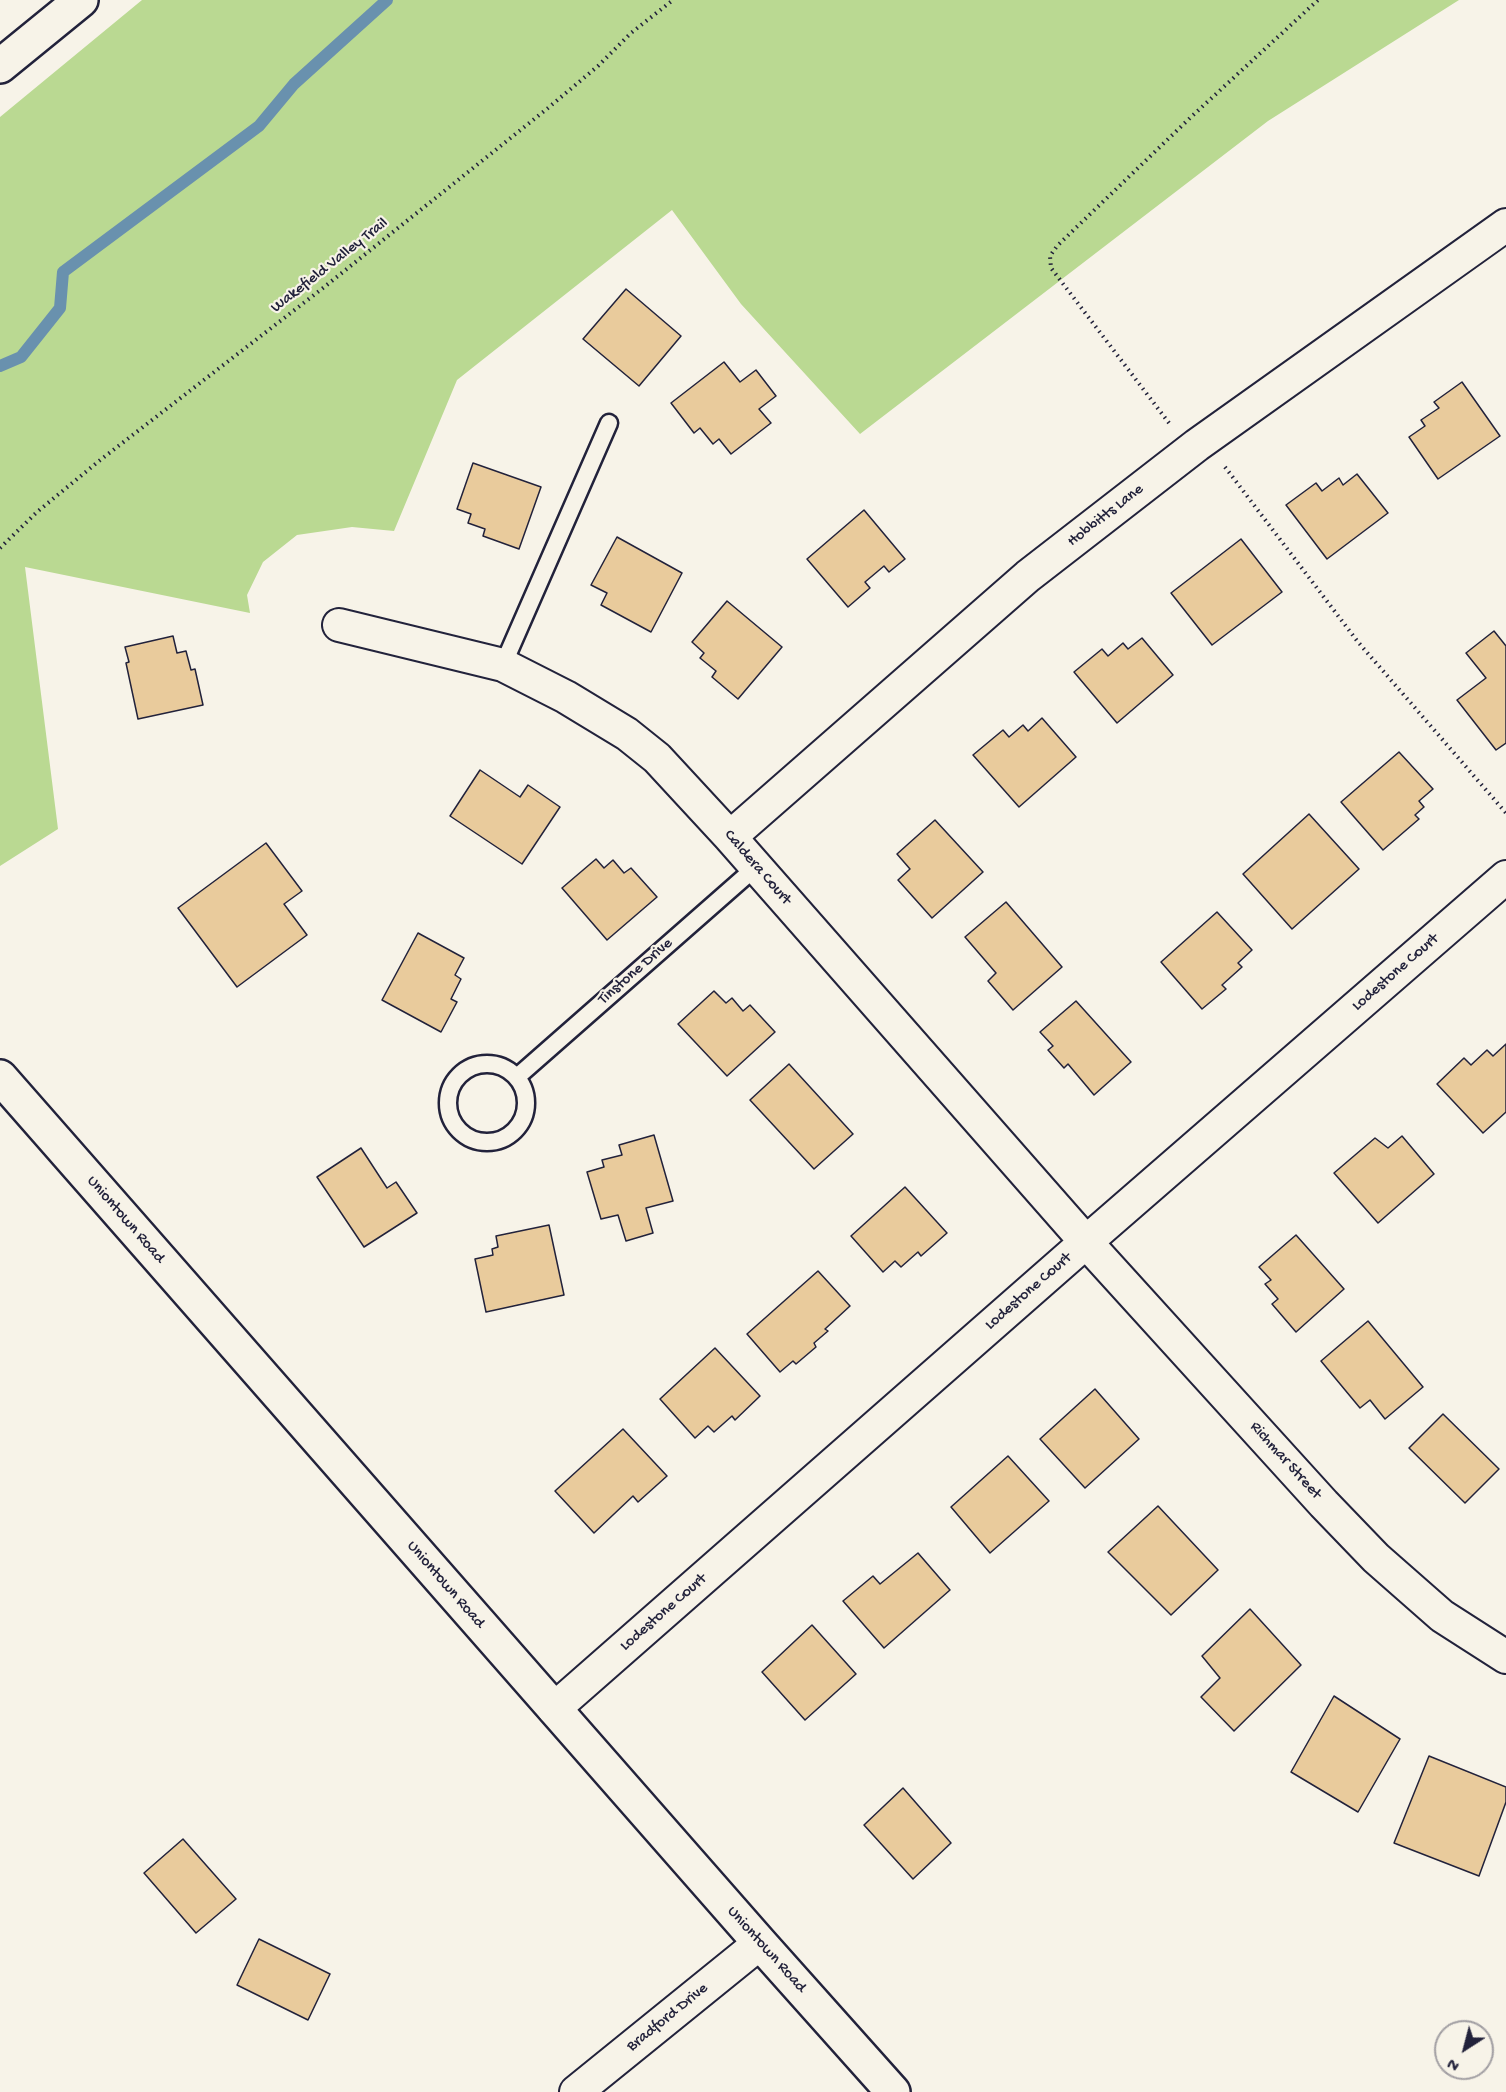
<!DOCTYPE html>
<style>
body{margin:0}
#map{position:relative;width:1506px;height:2092px;overflow:hidden;background:#f7f3e8;font-family:"Gochi Hand",sans-serif}
canvas{display:block}
.north{position:absolute;left:1434px;top:2020px;width:60px;height:60px;box-sizing:border-box;background:#f7f3e8;border:2px solid #a29fa3;border-radius:50%;rotate:216deg;font-size:16px;font-weight:700;line-height:24px;text-align:center;color:#22223b}
.north::after{content:'';display:block;margin:auto;width:21px;height:27px;background:#22223b;clip-path:polygon(50% 0,100% 100%,50% 72%,0 100%)}
</style>
<div id="map">
<canvas width="1506" height="2092"></canvas>
<div class="north">N</div>
</div>
<script>
const ctx = document.querySelector('canvas').getContext('2d');
ctx.lineJoin = 'round';
function paint(path, color) {
  ctx.fillStyle = color;
  ctx.fill(path, 'evenodd');
}
function trace(path, color, width, dash) {
  ctx.strokeStyle = color;
  ctx.lineWidth = width;
  ctx.lineCap = dash ? 'butt' : 'round';
  ctx.setLineDash(dash || []);
  ctx.stroke(path);
}
function label(font, color, halo, rows, align = 'center') {
  ctx.font = font + ' "Gochi Hand",sans-serif';
  ctx.lineWidth = 4.5;
  ctx.setLineDash([]);
  ctx.textBaseline = 'middle';
  ctx.strokeStyle = halo;
  ctx.fillStyle = color;
  for (const [text, x, y, turn = 0] of rows) {
    ctx.save();
    ctx.translate(x, y);
    ctx.rotate((+turn || 0) * Math.PI / 180);
    ctx.textAlign = isNaN(turn) ? turn : align;
    if (halo) ctx.strokeText(text, 0, 0);
    ctx.fillText(text, 0, 0);
    ctx.restore();
  }
}
paint(new Path2D(`
 M142,0h1317l-191,121 -408,313 -119,-130 -69,-94 -215,170 -63,151 -42,-4 -55,8 -34,27 -16,33 3,18 -225,-46 33,262 -58,37v-749z`), '#bad992');
trace(new Path2D(`
 M0,366l21,-9 39,-49 3,-36 196,-146 35,-42 93,-84`), '#6991ae', 12);
const building = new Path2D(`
 M626,289l55,47 -42,50 -56,-47z
 M724,362l16,20 16,-12 20,26 -17,13 12,14 -40,31 -12,-15 -6,5 -13,-16 -6,5 -23,-30z
 M1462,382l38,54 -62,43 -29,-42 16,-11 -4,-6 18,-12 -5,-6z
 M473,463l68,24 -22,62 -36,-13 2,-7 -17,-6 3,-9 -14,-5z
 M1357,474l31,39 -61,46 -41,-54 30,-22 6,8 17,-13 4,7z
 M864,510l41,49 -16,13 -5,-6 -19,16 5,6 -22,19 -41,-48z
 M617,537l65,36 -31,59 -50,-27 6,-12 -16,-8z
 M1241,539l41,53 -70,53 -41,-52z
 M727,601l55,46 -44,52 -26,-22 4,-6 -16,-13 4,-5 -12,-11z
 M1494,631l12,15v97l-10,7 -39,-50 29,-22 -20,-25z
 M173,636l4,17 9,-2 5,19 4,-1 8,36 -65,14 -12,-56 3,-1 -4,-15z
 M1142,638l31,37 -56,48 -43,-51 28,-23 6,7 15,-13 5,6z
 M1042,718l34,39 -57,50 -46,-52 30,-25 6,7 14,-12 5,6z
 M1399,752l34,37 -14,12 5,6 -9,8 4,4 -36,31 -42,-48z
 M480,770l40,27 8,-12 32,22 -38,57 -72,-48z
 M1309,814l50,55 -67,60 -49,-55z
 M935,820l48,52 -51,46 -34,-38 12,-11 -13,-15z
 M266,843l36,48 -18,13 23,31 -70,52 -59,-79z
 M596,859l8,9 9,-8 11,13 7,-5 26,29 -50,43 -45,-52z
 M1006,902l56,65 -49,43 -25,-29 8,-8 -31,-36z
 M1217,912l35,38 -14,13 4,4 -20,18 4,4 -24,20 -41,-47z
 M418,933l46,25 -9,17 6,4 -10,20 6,3 -16,30 -59,-32z
 M714,991l12,12 6,-5 11,13 7,-6 25,27 -48,44 -49,-52z
 M1076,1001l55,61 -37,33 -26,-31 -4,4 -16,-18 5,-4 -13,-14z
 M1506,1044v68l-23,21 -46,-49 27,-26 7,7 16,-15 6,6z
 M789,1064l64,70 -39,35 -64,-69z
 M654,1135l19,66 -27,7 7,25 -27,8 -8,-26 -17,4 -14,-47 17,-5 -2,-7 20,-5 -3,-10z
 M1402,1136l32,38 -56,49 -44,-50 41,-35 13,10z
 M361,1148l26,40 9,-6 21,31 -53,34 -47,-70z
 M905,1187l42,46 -26,23 -3,-4 -17,15 -6,-6 -12,11 -32,-36z
 M549,1225l15,70 -78,17 -11,-53 18,-4 -1,-6 6,-2 -2,-11z
 M1296,1235l48,54 -48,43 -24,-28 6,-5 -13,-15 6,-4 -12,-13z
 M818,1271l32,35 -25,23 3,2 -14,12 2,4 -20,17 -3,-3 -13,11 -33,-38z
 M1368,1321l55,66 -38,32 -15,-19 -10,8 -39,-47z
 M715,1348l45,48 -25,24 -3,-4 -18,16 -6,-6 -13,12 -35,-39z
 M1095,1389l44,50 -54,49 -45,-49z
 M1443,1414l56,55 -34,34 -56,-55z
 M623,1429l44,47 -29,26 -5,-6 -39,37 -39,-42z
 M1008,1456l41,45 -59,52 -39,-46z
 M1158,1506l60,64 -47,45 -63,-63z
 M918,1553l32,37 -66,58 -41,-47 30,-25 7,8z
 M1250,1609l51,56 -67,66 -33,-34 19,-19 -18,-22z
 M812,1625l44,49 -51,46 -43,-48z
 M1334,1696l66,43 -42,73 -67,-40z
 M1429,1756l77,31v15l-27,74 -85,-33z
 M903,1788l48,55 -38,36 -49,-54z
 M183,1839l53,60 -40,34 -52,-60z
 M259,1939l71,35 -22,46 -71,-35z`);
paint(building, '#e9cb9c');
trace(building, '#22223b', 1.5);
const service = new Path2D(`
 M503,665l106,-242
 M448 1103a39 39 0 1 1 78 0a39 39 0 1 1-78 0Z
 M517,1077l239,-210`);
const minor = new Path2D(`
 M339,625l164,40 63,32 61,37 30,24 73,79 356,405 238,262 52,54 66,58 64,41
 M730,837l298,-261 169,-131 309,-220
 M554,1709l532,-467 420,-365
 M576,2092l184,-149`);
const secondary = new Path2D(`
 M0,66l81,-66
 M0,1077l760,866 133,149`);
trace(service, '#22223b', 21);
trace(minor, '#22223b', 36);
trace(secondary, '#22223b', 38);
trace(new Path2D(`
 M1169,423l-118,-155 -1,-12 7,-10 134,-129 127,-117
 M1225,467l133,175 148,171
 M0,548l37,-36 62,-51 224,-173 225,-180 50,-42 33,-33 42,-33`), '#22223b', 4, [1.5, 4.5]);
trace(service, '#f7f3e8', 16);
trace(minor, '#f7f3e8', 32);
trace(secondary, '#f7f3e8', 33);
label('16px', '#22223b', '#f7f3e8', [
 ["Wakefield Valley Trail",330,266,-38],
 ["Hobbitts Lane",1106,516,-38],
 ["Caldera Court",757,868,49],
 ["Tinstone Drive",636,972,-41],
 ["Lodestone Court",1396,973,-41],
 ["Uniontown Road",125,1220,49],
 ["Lodestone Court",1029,1292,-41],
 ["Richmar Street",1285,1461,48],
 ["Uniontown Road",445,1585,49],
 ["Lodestone Court",664,1613,-41],
 ["Uniontown Road",766,1950,48],
 ["Bradford Drive",668,2018,-39]
]);
</script>
